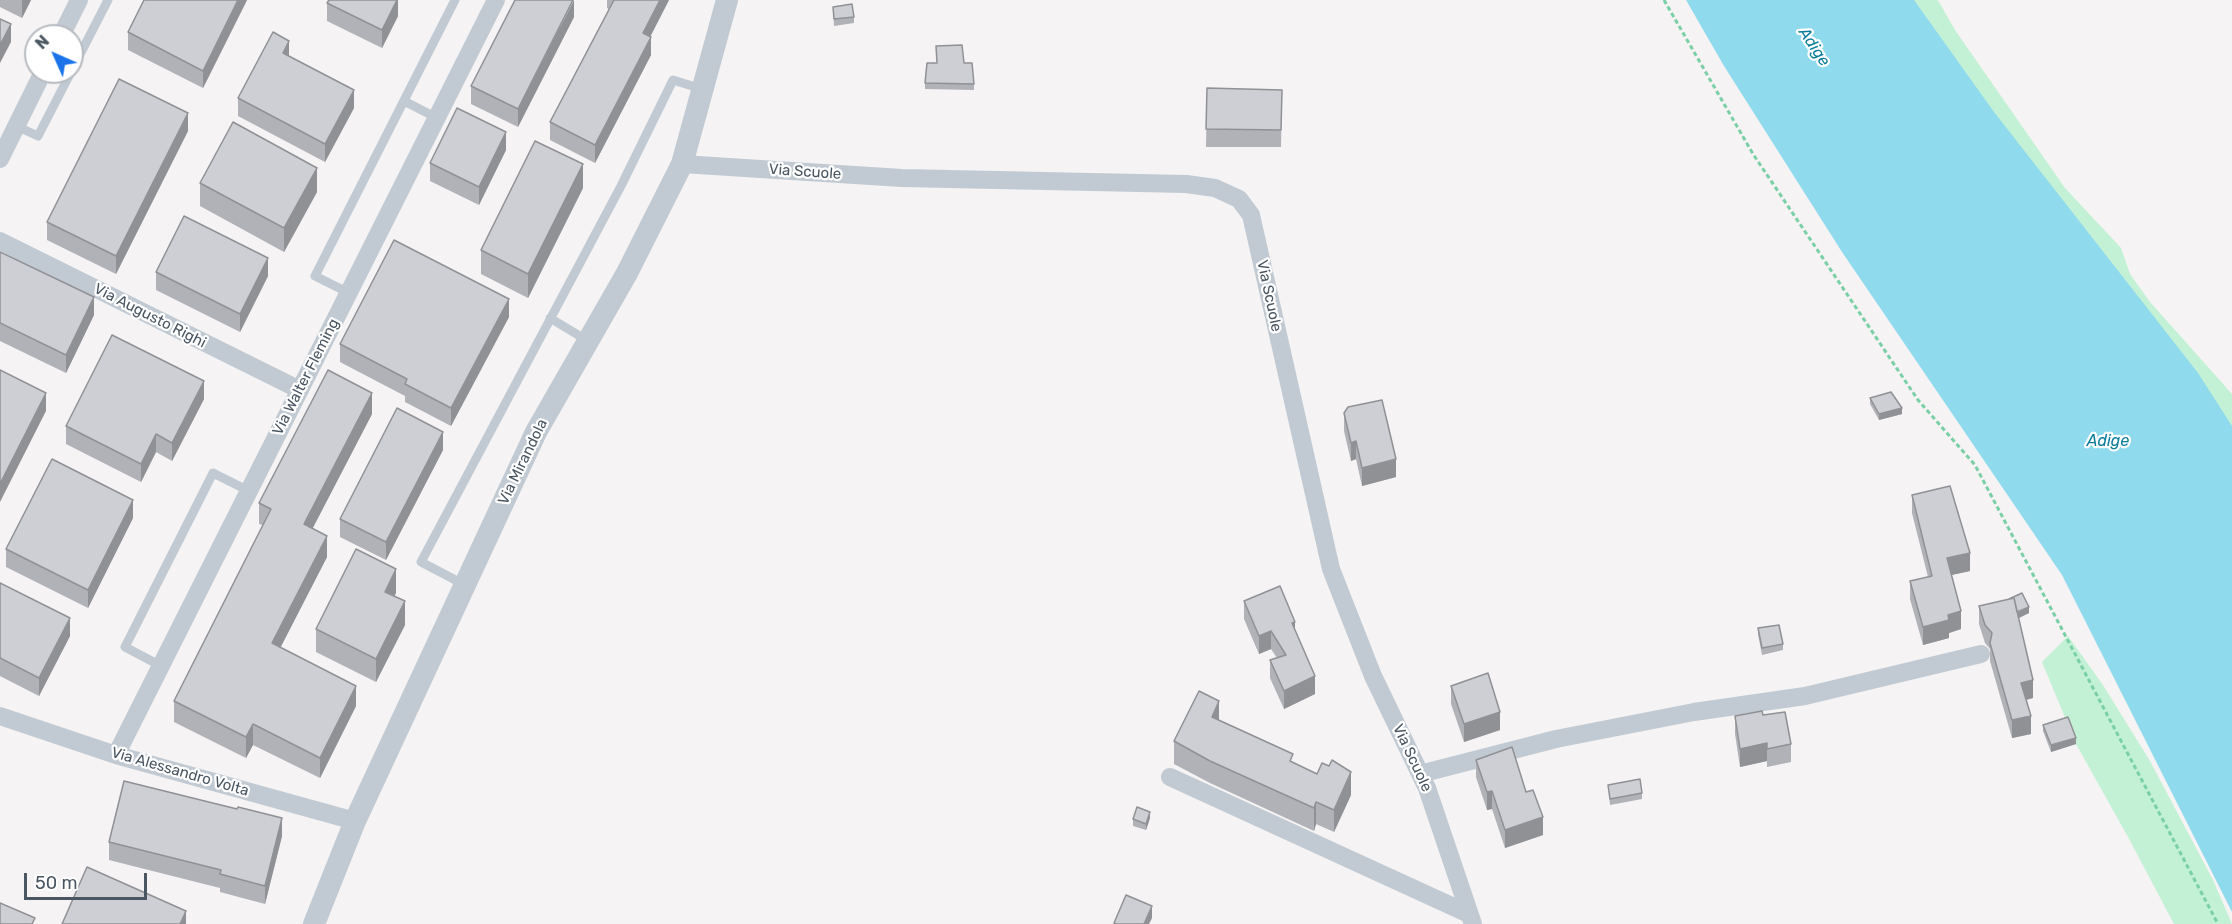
<!DOCTYPE html>
<style>
body{margin:0}
#map{position:relative;width:2232px;height:924px;overflow:hidden;background:#f5f3f3;font-family:Rubik,sans-serif}
canvas{display:block}
.north{position:absolute;left:24px;top:24px;width:60px;height:60px;box-sizing:border-box;background:#fff;border:2px solid #b7bbc0;border-radius:50%;rotate:315deg;font-size:16px;font-weight:700;line-height:24px;text-align:center;color:#4a5661}
.north::after{content:'';display:block;margin:auto;width:21px;height:27px;background:#1a73e8;clip-path:polygon(50% 0,100% 100%,50% 72%,0 100%)}
.scale{position:absolute;left:24px;top:873px;width:123px;height:27px;box-sizing:border-box;border:3px solid #4a5661;border-top:0;padding-left:8px;font-size:18px;line-height:21px;white-space:nowrap;color:#4a5661;-webkit-text-stroke:4px #fff;paint-order:stroke}
</style>
<div id="map">
<canvas width="2232" height="924"></canvas>
<div class="north">N</div>
<div class="scale">50 m</div>
</div>
<script>
const ctx = document.querySelector('canvas').getContext('2d');
ctx.lineJoin = 'round';
function paint(path, color) {
  ctx.fillStyle = color;
  ctx.fill(path, 'evenodd');
}
function trace(path, color, width, dash) {
  ctx.strokeStyle = color;
  ctx.lineWidth = width;
  ctx.lineCap = dash ? 'butt' : 'round';
  ctx.setLineDash(dash || []);
  ctx.stroke(path);
}
function label(font, color, halo, rows, align = 'center') {
  ctx.font = font + ' Rubik,sans-serif';
  ctx.lineWidth = 4.5;
  ctx.setLineDash([]);
  ctx.textBaseline = 'middle';
  ctx.strokeStyle = halo;
  ctx.fillStyle = color;
  for (const [text, x, y, turn = 0] of rows) {
    ctx.save();
    ctx.translate(x, y);
    ctx.rotate((+turn || 0) * Math.PI / 180);
    ctx.textAlign = isNaN(turn) ? turn : align;
    if (halo) ctx.strokeText(text, 0, 0);
    ctx.fillText(text, 0, 0);
    ctx.restore();
  }
}
paint(new Path2D(`
 M1906,0h31l2,2 16,28 110,158 56,60 9,26 20,28 82,92v68z
 M2068,636l35,49 47,76 63,119 19,44h-58l-46,-87 -52,-93 -34,-82z`), '#c3f1d5');
paint(new Path2D(`
 M1686,0h228l80,112 204,261 34,53v486l-170,-337 -220,-323 -118,-186z`), '#90daee');
trace(new Path2D(`
 M1664,0l89,154 165,246 57,65 243,459`), '#7ad0a6', 3, [4.5, 3]);
trace(new Path2D(`
 M72,70l36,-70
 M404,101l33,17
 M16,126l22,10 33,-64
 M349,293l-34,-17 140,-276
 M550,318l38,23
 M465,585l-44,-23 200,-376 52,-106 29,9
 M161,666l-36,-19 88,-174 36,18`), '#c1cad2', 9);
trace(new Path2D(`
 M61,36l18,-36
 M0,159l43,-87
 M682,164l220,14 284,6 29,4 24,11 12,16 80,354 42,107 54,112 46,136
 M0,241l300,149
 M0,716l116,39 239,66
 M116,755l380,-755
 M1420,774l136,-35 138,-27 111,-16 176,-42
 M1170,777l299,137`), '#c1cad2', 18);
trace(new Path2D(`
 M314,924l41,-103 181,-389 91,-159 55,-109 45,-164`), '#c1cad2', 22);
paint(new Path2D(`
 M0,0h31l-9,18 -22,-11z
 M247,0l-44,88 -75,-38v-18z
 M398,0v16l-16,32 -55,-27v-18z
 M607,0h62l-19,36 1,19 -56,108 -45,-23v-18l59,-113 -2,-1z
 M833,7l21,10v6l-20,3z
 M574,17l-56,110 -47,-23v-18z
 M936,46l28,17 10,21v6l-49,-1v-6l12,-20z
 M289,56l65,52 -29,54 -87,-46v-18z
 M1207,88l75,2 -1,57h-75z
 M188,131l-72,143 -69,-34v-18z
 M506,150l-27,55 -49,-24v-18z
 M200,183l117,9 -33,60 -84,-46z
 M583,188l-55,110 -47,-24v-24z
 M0,252l94,63 -28,58 -66,-32z
 M156,272l112,4 -28,56 -84,-42z
 M509,317l-58,109 -46,-24v-6l-65,-34v-18z
 M1870,398l32,16 -23,6 -9,-16z
 M204,399l-32,62 -16,-9 -15,30 -75,-38v-18z
 M1344,413l52,64 -34,9 -6,-27 -5,2 -7,-30z
 M372,414l-60,115 15,28 -47,91 76,58 -36,72 -67,-33 -7,13 -72,-36v-21l89,-176 -4,-1v-21z
 M443,450l-57,110 -46,-23v-18z
 M1912,495l58,76 -19,4 10,54 -12,4v5l-26,7 -13,-46v-18l18,-4 -16,-64z
 M133,518l-45,90 -82,-41v-18z
 M0,583l70,53 -31,60 -39,-20z
 M396,593l-2,3 11,29 -29,57 -60,-30v-23z
 M1244,601l51,30 20,63 -31,15 -14,-31v-18l7,-2 -6,-9 -12,5 -15,-35z
 M1979,606l50,7 -11,5 15,80 -7,2 5,34 -19,4 -22,-77v-12l-5,-6 -6,-19z
 M1758,628l25,16v6l-21,5 -4,-21z
 M1451,686l49,44 -36,12 -13,-38z
 M1763,715l28,29v18l-24,5v-6l-27,6 -5,-33v-18z
 M1219,720l132,75 -17,37 -18,-8 -2,7 -104,-48 -36,-19v-23z
 M2043,725l33,19 -25,8 -8,-21z
 M1476,760l50,32 17,43 -38,13 -13,-39 -5,1 -11,-33z
 M1608,785l34,8v6l-32,6z
 M237,809l45,27 -17,68 -45,-12v-4l-111,-28v-18z
 M1150,818l-4,12 -13,-4v-7z`), '#b0b2b7');
paint(new Path2D(`
 M22,0h9l-9,18z
 M238,0h9l-44,88v-17z
 M397,0h1v16l-16,32v-18z
 M574,0v17l-56,110v-18z
 M660,0h9l-26,51v-18z
 M11,24v18l-11,21v-18z
 M651,37v18l-56,108v-18z
 M289,41v18l-6,-6z
 M354,90v18l-29,54v-18z
 M188,113v18l-72,143v-18z
 M506,132v18l-27,55v-18z
 M583,164v24l-55,110v-24z
 M317,168v24l-33,60v-24z
 M268,258v18l-28,56v-18z
 M94,297v18l-28,58v-18z
 M509,299v18l-58,109v-18z
 M204,381v18l-32,62v-18z
 M46,393v18l-46,91v-18z
 M372,393v21l-68,131v-21z
 M1902,408v6l-23,6v-6z
 M443,432v18l-57,110v-18z
 M156,434v18l-15,30v-18z
 M1356,441v18l-5,2v-18z
 M1396,459v18l-34,9v-18z
 M133,500v18l-45,90v-18z
 M327,536v21l-55,107v-21z
 M1970,553v18l-23,5v-18z
 M396,569v24l-11,22v-23z
 M405,601v24l-29,57v-23z
 M2029,607v6l-12,6v-6z
 M1961,611v18l-12,4v5l-26,7v-18l25,-12z
 M70,618v18l-31,60v-18z
 M1295,622v18l-3,-17z
 M1271,631v18l-12,5v-18z
 M1315,676v18l-31,15v-18z
 M2033,680v18l-12,3v-18z
 M356,686v20l-36,72v-20z
 M1219,701v23l-7,-7z
 M1500,712v18l-36,12v-18z
 M2031,716v18l-19,4v-18z
 M253,724v21l-7,13v-21z
 M2076,738v6l-25,8v-7z
 M1767,743v18l-27,6v-18z
 M1351,772v23l-17,37v-22z
 M1492,791v18l-5,1v-18z
 M1316,802v22l-2,7v-23z
 M1150,812v6l-4,12v-6z
 M1543,817v18l-38,13v-18z
 M282,818v18l-17,68v-18z
 M1152,906v12l-3,6h-5z
 M186,911v13h-6z`), '#909195');
const building = new Path2D(`
 M144,0h94l-35,71 -75,-39z
 M329,0h68l-15,30 -55,-27z
 M515,0h58l-55,109 -47,-23z
 M614,0h46l-17,33 8,4 -56,108 -45,-23z
 M852,4l2,13 -20,2 -1,-12z
 M0,19l11,5 -11,21z
 M273,32l16,9 -6,12 71,37 -29,54 -87,-46z
 M962,45l2,18h8l2,21 -49,-1 2,-20h10l-1,-17z
 M119,79l69,34 -72,143 -69,-34z
 M1207,88l75,2 -1,40 -75,-1z
 M457,108l49,24 -27,55 -49,-24z
 M233,122l84,46 -33,60 -84,-45z
 M535,141l48,23 -55,110 -47,-24z
 M184,216l84,42 -28,56 -84,-42z
 M394,240l115,59 -58,109 -46,-24 2,-5 -67,-35z
 M0,252l94,45 -28,58 -66,-32z
 M112,335l92,46 -32,62 -16,-9 -15,30 -75,-38z
 M0,370l46,23 -46,91z
 M328,370l44,23 -68,131 23,12 -55,107 84,43 -36,72 -67,-34 -7,13 -72,-36 97,-192 -12,-6z
 M1891,392l11,16 -23,6 -9,-16z
 M1382,400l14,59 -34,9 -6,-27 -5,2 -7,-30 4,-6z
 M397,408l46,24 -57,110 -46,-23z
 M52,459l81,41 -45,90 -82,-41z
 M1950,486l20,67 -23,5 14,53 -13,4 1,5 -26,7 -13,-46 22,-5 -20,-81z
 M356,549l40,20 -11,23 20,9 -29,58 -60,-30z
 M0,583l70,35 -31,60 -39,-20z
 M1280,586l15,36 -3,1 23,53 -31,15 -14,-31 16,-5 -15,-24 -12,5 -15,-35z
 M2022,593l7,14 -12,5 -3,-14 -5,1z
 M2014,598l19,82 -12,3 10,33 -19,4 -22,-77 2,-10 -7,-8 -6,-19z
 M1779,625l4,19 -21,4 -4,-20z
 M1488,673l12,39 -36,12 -13,-38z
 M1199,691l20,10 -7,16 81,37 -3,7 27,13 5,-11 7,3 3,-6 19,12 -17,38 -18,-8 -2,6 -104,-47 -36,-20z
 M1762,711l1,4 22,-3 6,32 -24,5v-6l-27,6 -5,-33z
 M2068,717l8,21 -25,7 -8,-20z
 M1512,747l14,45 7,-2 10,27 -38,13 -13,-39 -5,1 -11,-32z
 M1640,779l2,14 -32,6 -2,-14z
 M124,781l113,28 1,-2 44,11 -17,68 -45,-12 1,-4 -112,-28z
 M1137,807l13,5 -4,12 -13,-5z
 M87,867l99,44 -6,13h-118z
 M1126,895l26,11 -8,18h-27l-3,-1z
 M0,903l35,15 -3,6h-32z`);
paint(building, '#cdcfd5');
trace(building, '#909195', 1.5);
label('15px', '#4a5661', '#fff', [
 ["Via Scuole",805,172,4],
 ["Via Scuole",1269,296,78],
 ["Via Augusto Righi",150,316,27],
 ["Via Walter Fleming",306,377,-63],
 ["Via Mirandola",523,462,-64],
 ["Via Scuole",1412,758,65],
 ["Via Alessandro Volta",180,772,16]
]);
label('italic 16px', '#0c7c9b', '#fff', [
 ["Adige",1814,47,56],
 ["Adige",2108,441]
]);
</script>
